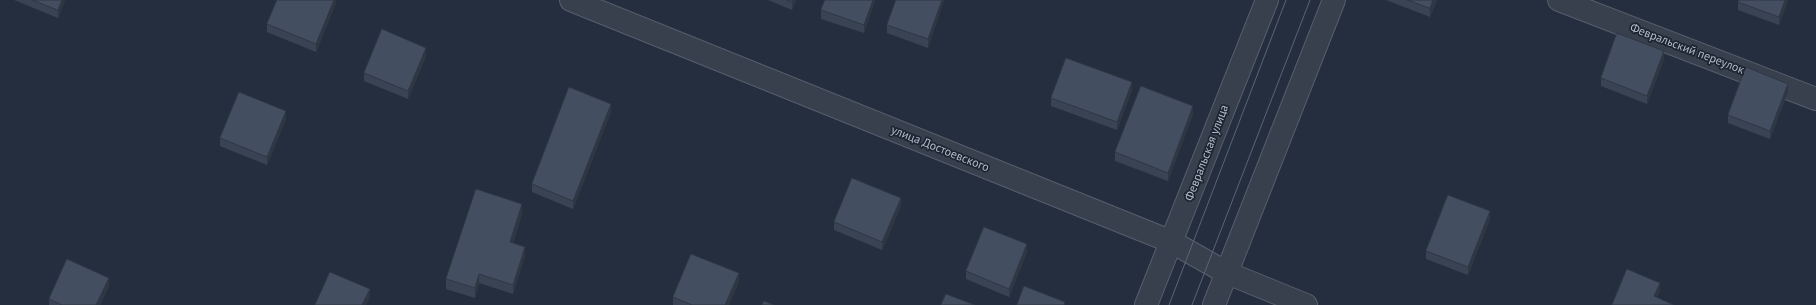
<!DOCTYPE html>
<meta charset="utf-8">
<style>
body{margin:0}
canvas{display:block;background:#242e3e}
</style>
<canvas width="1816" height="305"></canvas>
<script>
const ctx = document.querySelector('canvas').getContext('2d');
ctx.lineJoin = 'round';
function trace(path, color, width, dash) {
  ctx.strokeStyle = color;
  ctx.lineWidth = width;
  ctx.lineCap = dash ? 'butt' : 'round';
  ctx.setLineDash(dash || []);
  ctx.stroke(path);
}
function paint(path, color) {
  ctx.fillStyle = color;
  ctx.fill(path, 'evenodd');
}
function label(font, color, halo, rows, align = 'center') {
  ctx.font = font + ' "PT Sans",sans-serif';
  ctx.lineWidth = 3.5;
  ctx.setLineDash([]);
  ctx.textBaseline = 'middle';
  ctx.strokeStyle = halo;
  ctx.fillStyle = color;
  for (const [text, x, y, turn = 0] of rows) {
    ctx.save();
    ctx.translate(x, y);
    ctx.rotate((+turn || 0) * Math.PI / 180);
    ctx.textAlign = isNaN(turn) ? turn : align;
    if (halo) ctx.strokeText(text, 0, 0);
    ctx.fillText(text, 0, 0);
    ctx.restore();
  }
}
const minor = new Path2D(`
 M571,0l601,242 53,30 81,33
 M1559,0l257,99
 M1146,305l121,-305
 M1214,305l120,-305`);
trace(minor, '#565e6c', 24);
trace(minor, '#38404e', 22);
trace(new Path2D(`
 M1169,305l117,-305
 M1192,305l118,-305`), '#596475', 1);
paint(new Path2D(`
 M14,0h51l-7,18z
 M336,0v3l-20,49 -49,-20v-8z
 M768,0h28l-4,10z
 M825,0h50l-11,33 -43,-14v-9z
 M944,0l-16,48 -41,-15v-8z
 M1386,0h51l-7,17z
 M1739,0h49l-9,25 -41,-15v-8z
 M426,56l-18,43 -44,-18v-8z
 M1664,59l-17,45 -46,-18v-8z
 M1132,90l-15,40 -66,-24v-8z
 M1788,92l-18,47 -42,-16v-8z
 M611,112l-38,97 -41,-17v-8z
 M1193,114l-25,67 -53,-20v-9z
 M286,119l-19,46 -47,-19v-8z
 M901,206l-19,44 -48,-20v-8z
 M522,214l-9,29 12,13 -12,38 -34,-11 -4,15 -29,-9v-10z
 M1490,219l-22,56 -42,-16v-8z
 M1027,252l-18,45 -43,-18v-8z
 M739,281l-10,24h-56v-8z
 M109,286l-9,19h-51v-6z`), '#3a4353');
paint(new Path2D(`
 M62,0h3l-7,18v-8z
 M334,0h2v3l-20,49v-8z
 M793,0h3l-4,10v-8z
 M873,0h2l-11,33v-8z
 M942,0h2l-16,48v-9z
 M1433,0h4l-7,17v-9z
 M1785,0h3l-9,25v-8z
 M426,48v8l-18,43v-8z
 M1664,51v8l-17,45v-8z
 M1132,82v8l-15,40v-8z
 M1788,84v8l-18,47v-8z
 M611,104v8l-38,97v-8z
 M1193,106v8l-25,67v-8z
 M286,111v8l-19,46v-8z
 M901,198v8l-19,44v-8z
 M522,204v10l-12,38v-10z
 M1490,211v8l-22,56v-8z
 M1027,244v8l-18,45v-8z
 M525,247v9l-12,38v-9z
 M739,273v8l-10,24h-4z
 M479,274v9l-4,15v-10z
 M109,278v8l-9,19h-4z
 M1660,283v8l-6,14v-9z
 M370,289v9l-4,7h-4z`), '#2f3743');
const building = new Path2D(`
 M33,0h29l-4,10z
 M277,0h57l-18,44 -49,-20z
 M787,0h6l-1,2z
 M825,0h48l-9,25 -43,-15z
 M896,0h46l-14,39 -41,-14z
 M1408,0h25l-3,8z
 M1739,0h46l-6,17 -41,-15z
 M382,29l44,19 -18,43 -44,-18z
 M1617,33l47,18 -17,45 -46,-18z
 M1066,58l66,24 -15,40 -66,-24z
 M1746,67l42,17 -18,47 -42,-16z
 M1141,86l52,20 -25,67 -53,-21z
 M569,87l42,17 -38,97 -41,-17z
 M239,92l47,19 -19,46 -47,-19z
 M852,178l49,20 -19,44 -48,-20z
 M476,189l46,15 -12,38 15,5 -12,38 -34,-11 -4,14 -29,-9z
 M1448,195l42,16 -22,56 -42,-16z
 M984,227l43,17 -18,45 -43,-18z
 M691,254l48,19 -14,32h-33l-19,-8z
 M67,259l42,19 -13,27h-34l-13,-6z
 M1627,269l33,14 -6,13 20,9h-62z
 M330,272l40,17 -8,16h-47z
 M1024,286l41,16 -1,3h-47z
 M946,294l29,11h-34z
 M764,301l10,4h-12z`);
paint(building, '#434e60');
trace(building, '#2f3743', 1);
label('12px', '#b3bbc9', '#1d2533', [
 ["Февральский переулок",1687,49,21],
 ["улица Достоевского",940,149,22],
 ["Февральская улица",1207,153,-69]
]);
</script>
